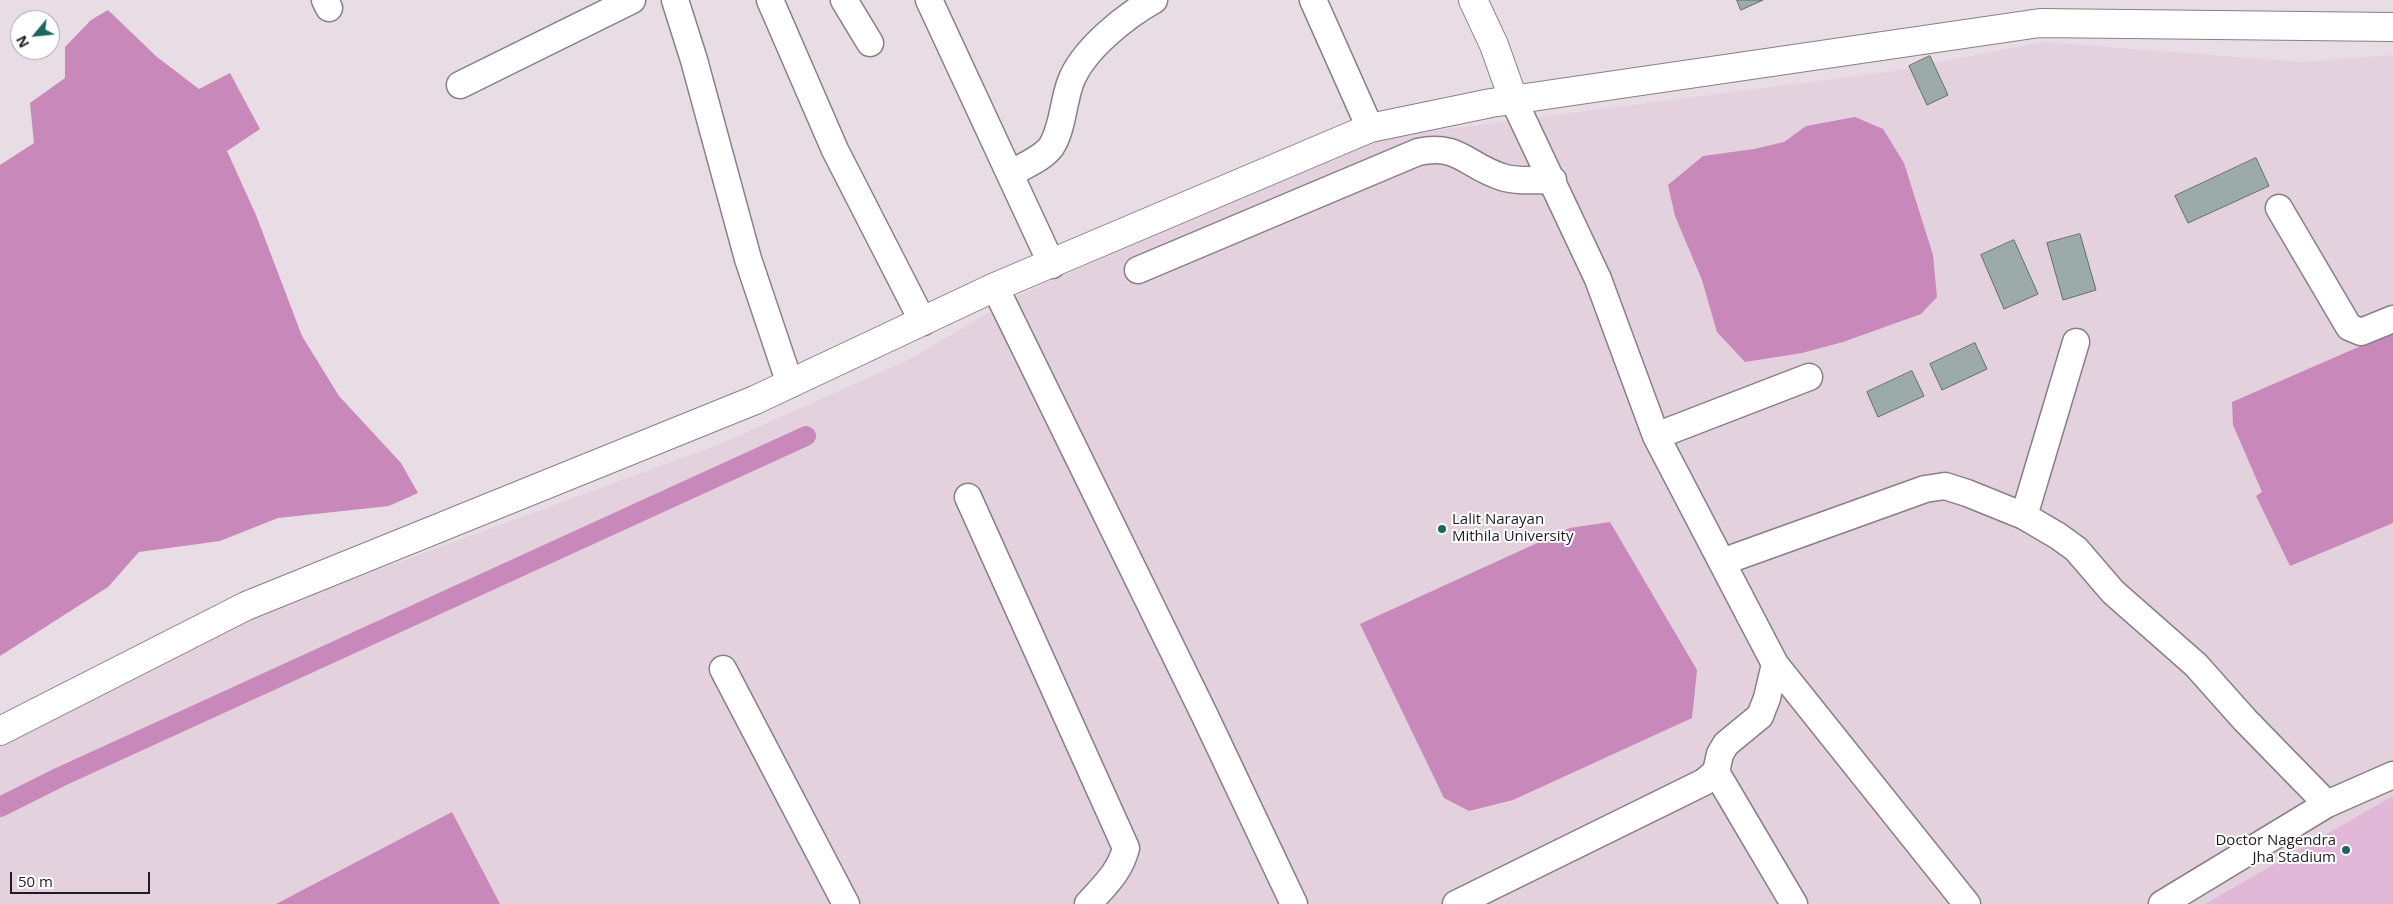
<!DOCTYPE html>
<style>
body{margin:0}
#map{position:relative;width:2393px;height:904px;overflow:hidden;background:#e8dde5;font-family:"Open Sans",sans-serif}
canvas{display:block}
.north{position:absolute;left:10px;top:10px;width:50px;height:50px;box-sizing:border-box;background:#fff;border:1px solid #a6a4a5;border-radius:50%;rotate:242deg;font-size:14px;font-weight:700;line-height:20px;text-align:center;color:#201c1f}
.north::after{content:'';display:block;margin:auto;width:18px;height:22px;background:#1c665e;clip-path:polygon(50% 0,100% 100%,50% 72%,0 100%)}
.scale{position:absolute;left:10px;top:872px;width:140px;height:22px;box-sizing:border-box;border:2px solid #201c1f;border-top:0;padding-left:6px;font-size:15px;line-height:18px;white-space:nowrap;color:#201c1f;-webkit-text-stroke:4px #fff;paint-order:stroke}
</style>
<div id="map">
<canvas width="2393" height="904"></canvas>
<div class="north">N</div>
<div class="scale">50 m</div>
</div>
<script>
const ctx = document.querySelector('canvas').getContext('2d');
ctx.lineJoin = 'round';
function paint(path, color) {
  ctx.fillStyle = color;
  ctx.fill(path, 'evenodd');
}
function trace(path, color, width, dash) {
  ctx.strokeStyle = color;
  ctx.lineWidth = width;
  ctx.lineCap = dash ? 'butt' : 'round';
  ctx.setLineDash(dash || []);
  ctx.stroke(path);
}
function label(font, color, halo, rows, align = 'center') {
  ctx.font = font + ' "Open Sans",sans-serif';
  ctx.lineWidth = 4;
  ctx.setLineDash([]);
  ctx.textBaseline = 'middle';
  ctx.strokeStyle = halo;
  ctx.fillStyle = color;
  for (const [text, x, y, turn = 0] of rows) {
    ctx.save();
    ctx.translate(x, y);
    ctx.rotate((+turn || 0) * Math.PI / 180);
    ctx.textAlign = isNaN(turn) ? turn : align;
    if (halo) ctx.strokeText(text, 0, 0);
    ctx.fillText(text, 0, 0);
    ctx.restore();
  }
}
paint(new Path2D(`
 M2042,42l260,20 91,-7v849h-2393v-158l261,-133 459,-169 188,-84 109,-64 354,-157 523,-68z`), '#e3d1de');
paint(new Path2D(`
 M2393,796v108h-188z`), '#e1b8d7');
paint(new Path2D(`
 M108,10l49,47 42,32 31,-16 30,56 -33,22 29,64 46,121 37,60 62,67 17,30 -29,13 -111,12 -58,23 -81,11 -31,35 -108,69v-491l34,-22 -4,-40 35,-25v-31l26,-27z
 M1855,117l28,12 21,34 29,92 4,42 -16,17 -78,28 -41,11 -57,9 -28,-30 -15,-52 -27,-64 -7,-31 35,-29 51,-7 30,-7 22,-16z
 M2393,332v191l-103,43 -34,-70 6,-4 -29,-67 -1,-23z
 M1610,522l87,148 -5,48 -179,82 -44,11 -25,-13 -84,-174 210,-96z
 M452,812l48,92h-224z`), '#c888ba');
trace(new Path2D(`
 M0,807l60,-30 746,-341`), '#c888ba', 20);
const building = new Path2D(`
 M1737,0h26l-22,10z
 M1930,56l18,39 -21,10 -18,-39z
 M2256,158l13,28 -81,37 -13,-27z
 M2080,234l16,56 -33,10 -16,-57z
 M2014,240l24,54 -34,15 -23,-54z
 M1975,343l12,26 -45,21 -12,-26z
 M1912,371l12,25 -46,21 -11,-25z`);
paint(building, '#9caaa8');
trace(building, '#626f6c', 1);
const minor = new Path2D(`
 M325,0l4,8
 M675,0l19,60 54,199 42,125
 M770,0l65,150 88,172
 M844,0l26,43
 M929,0l123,265
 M1313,0l57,128
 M460,85l172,-85
 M1514,101l84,178 58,157 119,228 192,240
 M1010,174c13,-8 32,-15 41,-27 12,-18 12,-46 20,-66 12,-31 54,-65 83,-81
 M2279,208l70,119 12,5 32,-13
 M1138,270l280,-118c40,-9 49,14 84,25 16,5 35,3 51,3
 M995,287l210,429 89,188
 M1656,436l153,-59
 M968,497l158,351c-6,24 -22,38 -38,56
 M2024,516l52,-174
 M1722,562l203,-73 20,-3 22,7 57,23 34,20 18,13 37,43 83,73 49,55 82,84
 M723,669l123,235
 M1716,772l78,132
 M1456,904l248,-122 12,-10 4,-18 6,-10 34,-28 7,-18 8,-34
 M2162,904l165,-100 66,-29`);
const major = new Path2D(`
 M1473,0l21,45 20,56
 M0,731l246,-125 509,-206 240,-113 375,-159 121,-25 549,-80 353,4`);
trace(minor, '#897f86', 29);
trace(major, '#897f86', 30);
trace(minor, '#fff', 26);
trace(major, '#fff', 28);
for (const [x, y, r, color] of [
 [1442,529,5,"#1c665e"],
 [2346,850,5,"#1c665e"]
]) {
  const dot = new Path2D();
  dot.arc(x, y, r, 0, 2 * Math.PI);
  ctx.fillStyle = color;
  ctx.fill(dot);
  trace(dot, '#fff', 2);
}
label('15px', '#201c1f', '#fff', [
 ["Lalit Narayan",1452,520],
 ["Mithila University",1452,537],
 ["Doctor Nagendra",2336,841,"right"],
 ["Jha Stadium",2336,858,"right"]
], 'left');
</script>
